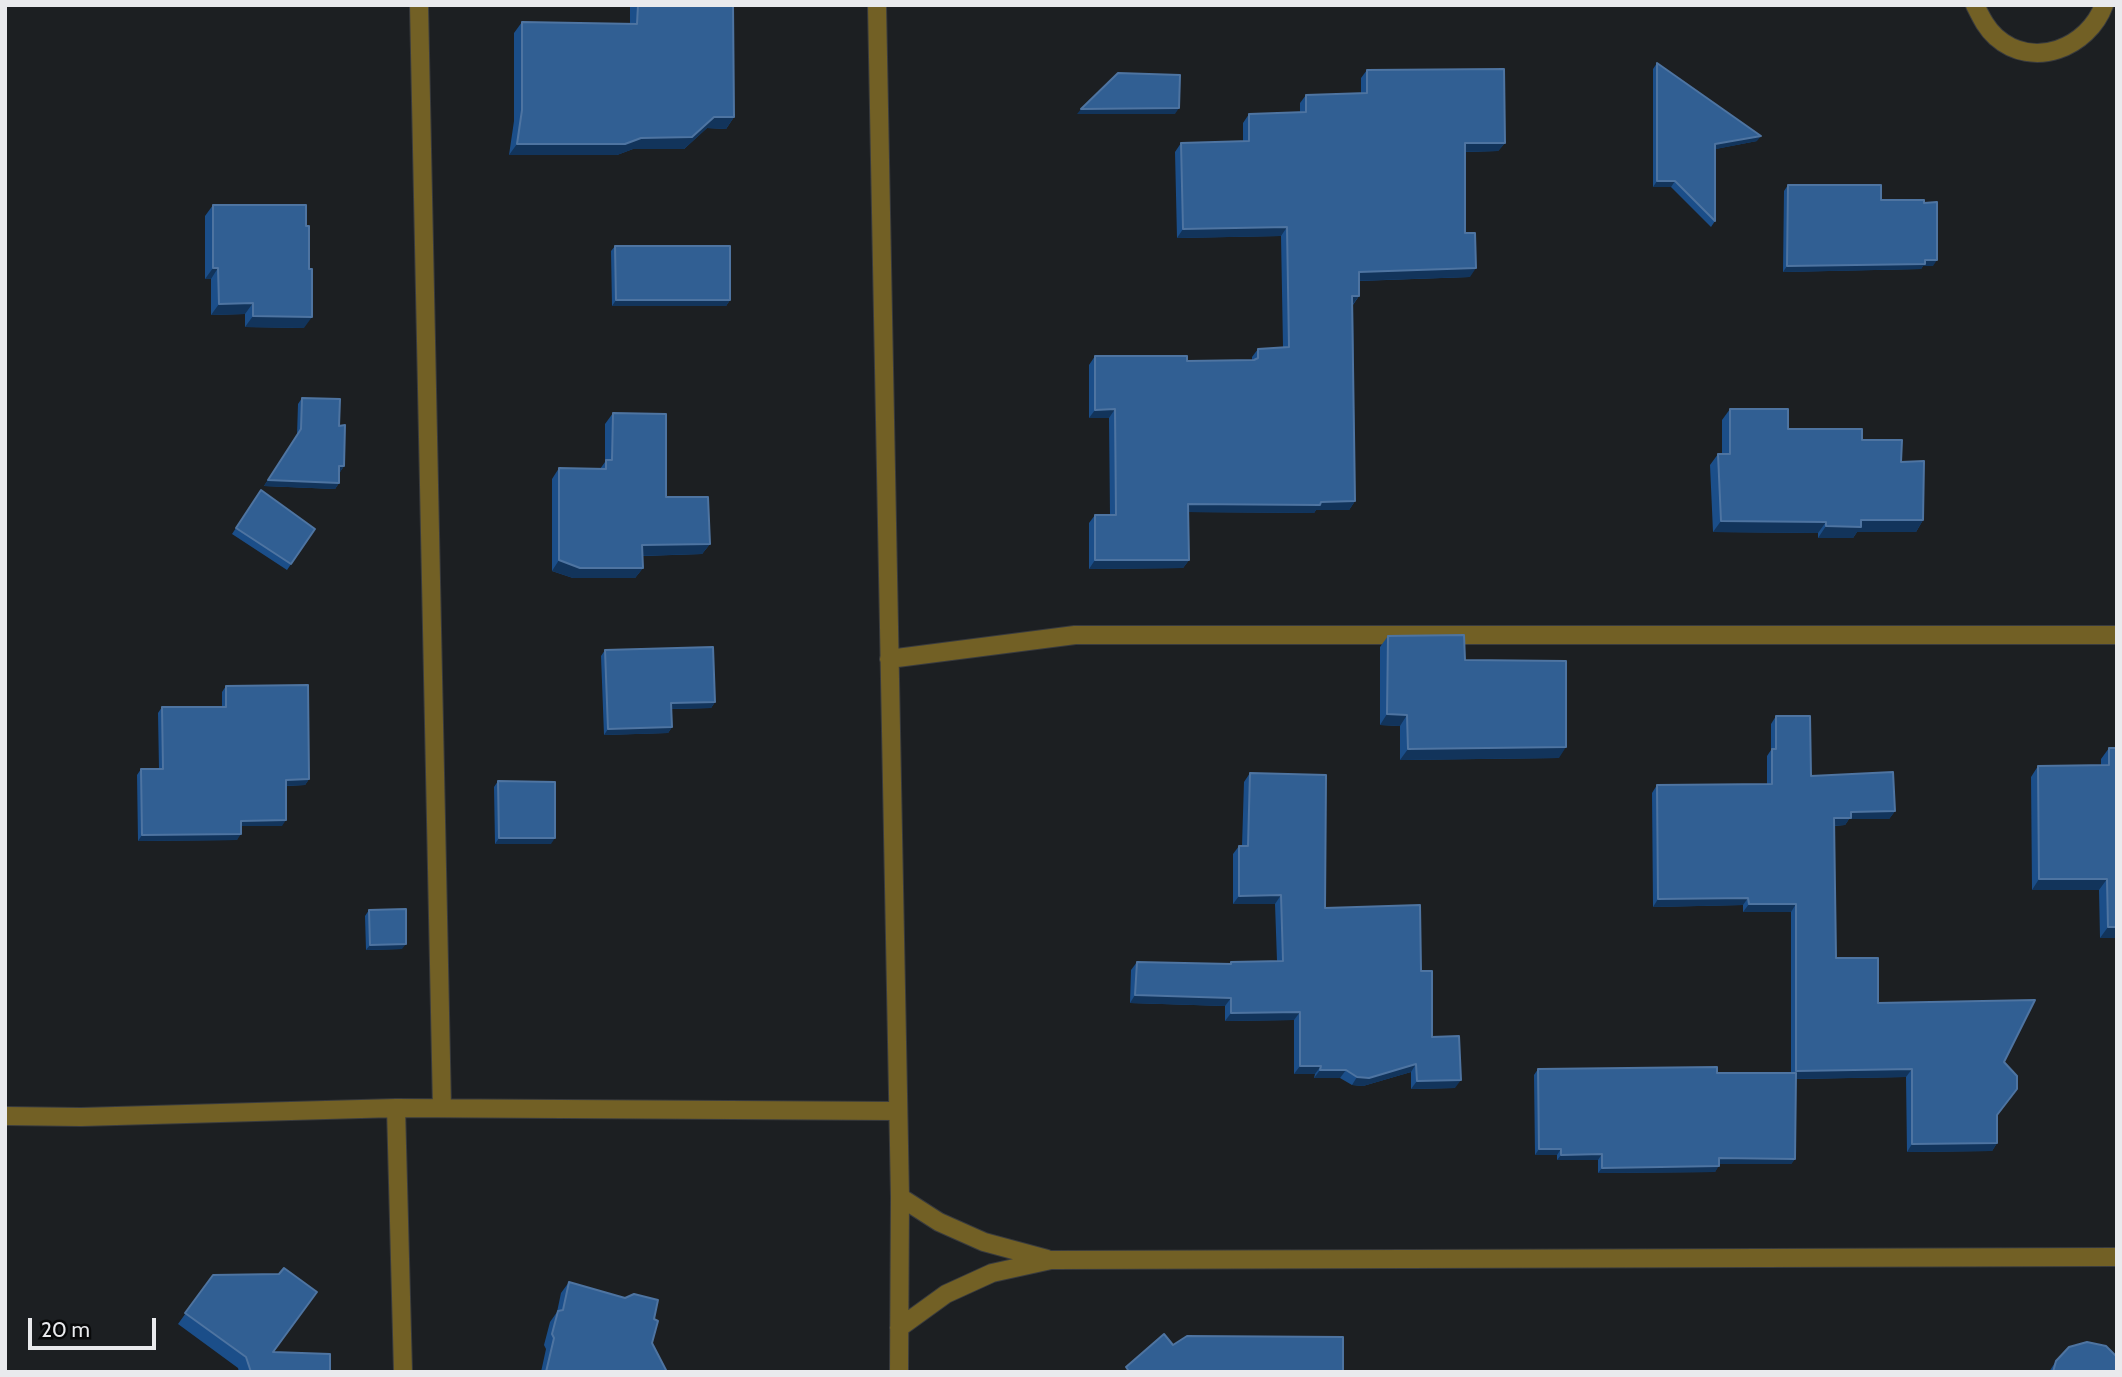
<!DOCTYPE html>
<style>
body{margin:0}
#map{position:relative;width:2122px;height:1377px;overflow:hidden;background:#1c1f22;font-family:Cabin,sans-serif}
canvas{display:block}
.frame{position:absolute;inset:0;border:7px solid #e9eaed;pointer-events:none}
.scale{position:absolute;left:28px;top:1318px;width:128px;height:32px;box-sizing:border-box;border:4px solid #e9eaed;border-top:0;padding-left:9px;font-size:21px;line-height:24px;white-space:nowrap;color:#e9eaed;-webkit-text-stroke:5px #08090a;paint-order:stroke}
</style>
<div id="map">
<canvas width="2122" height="1377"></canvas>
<div class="frame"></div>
<div class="scale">20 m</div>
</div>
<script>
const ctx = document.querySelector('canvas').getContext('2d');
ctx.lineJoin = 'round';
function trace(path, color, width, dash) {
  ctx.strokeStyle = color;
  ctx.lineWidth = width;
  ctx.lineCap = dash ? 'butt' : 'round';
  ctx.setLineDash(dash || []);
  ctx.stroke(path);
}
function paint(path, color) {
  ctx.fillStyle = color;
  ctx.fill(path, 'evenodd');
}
const minor = new Path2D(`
 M419,5l23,1103
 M877,5l23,1192 -1,175
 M1975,5c6,12 11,23 21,32 37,33 92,11 108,-32
 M889,659l186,-24h1042
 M396,1108l7,264
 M5,1116l76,1 315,-9 500,3
 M900,1197l39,25 45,20 63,17
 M899,1328l47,-34 46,-21 59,-13 1066,-3`);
trace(minor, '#393b3e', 20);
trace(minor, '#726025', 18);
paint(new Path2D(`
 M630,5h103l1,112 -8,12 -19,-1 -23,21h-51l-16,6h-108l5,-34v-88l8,-11 108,2z
 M1657,63l100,78 -42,8v72l-4,6 -40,-40h-18v-118z
 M1367,70l138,73 -7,8 -33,1v81l5,44 -111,4v15l-6,9 2,196 -6,9h-33l-2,3 -126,-1 1,48 -6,8 -94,1v-46l6,-8h15l-1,-97h-20v-53l6,-9 92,5 65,-1v-3l6,-8 25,-2 -2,-111 -104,2 -2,-86 6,-9 62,-2v-18l6,-9 51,-1v-10l6,-8 55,-2v-15z
 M1788,185l93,15 52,66h-10l-2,3 -138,3 1,-81z
 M213,205l91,123 -59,-1v-13l-34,1v-36h-6v-63z
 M615,246l115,54 -4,6h-114l-1,-55z
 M302,398l37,28 5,40 -4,6h-1v11l-4,6 -71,-3 33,-51 1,-31z
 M1730,409l58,20 74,11 39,22 22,58 -7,12h-59l-4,6h-35v-5l-105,-1 -3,-67 8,-11h4v-34z
 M613,413l53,84 44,47 -8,10 -59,2v12l-8,10h-62l-21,-7v-92l7,-11 41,1 5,-7v-38z
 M261,490l54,39 -28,41 -55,-36z
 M1388,636l77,24 94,98 -159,2v-34l-20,-1v-78z
 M605,650l110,52 -4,6 -40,1 1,18 -4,6 -64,2 -3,-79z
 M226,686l83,93 -4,6 -19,1 -4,40h-41l-4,14 -99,1 -1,-66 4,-6h18l-1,-56 4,-6h60v-15z
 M1776,716l35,60 84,35 -6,8h-40l-4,6 -11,1 2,132 42,45 126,59 -7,54v27l-5,8 -85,1 -1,-75 -110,2 -1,80 -4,5h-72l-4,8 -117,1v-13h-41v-5h-22l-1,-80 4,-6 179,4h74v-161h-48v-7l-90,2 -1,-114 5,-8 110,-1v-28l4,-6v-26z
 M2109,748h8v190h-17l-1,-48h-67l-1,-113 7,-11 63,-1v-6z
 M1250,773l75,135 96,63 11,66 23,51 -44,1v-17l-48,14 -11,-1 -12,-7h-26l1,-4h-21v-54l-69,1v-15l-95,-3 1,-33 6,-8 92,2 2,-2 46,-1 -2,-57h-42v-50l6,-8h3l2,-64z
 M498,781l53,63h-56l-1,-57z
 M369,910l33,39 -36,1 -1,-34z
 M213,1275l60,77 57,20h-91l-1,-4 -60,-44z
 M569,1282l85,37 -2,24 15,29h-126l5,-23 -2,-4 6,-23 7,-10 4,-19z
 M2056,1361l61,11h-68z`), '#1b4e89');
paint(new Path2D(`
 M1179,108l-4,6h-98l4,-5z
 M714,117h20l-8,12 -19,-1 -23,21h-51l-16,6h-108l8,-11 124,-6z
 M1761,136l-4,5 -46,9 4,-6z
 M1465,143h40l-7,8 -39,1z
 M1657,181h18l-4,6h-18z
 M1287,227l-6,9 -104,2 6,-9z
 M1937,260l-4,6h-10l-2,3 -138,3 4,-6z
 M213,268h5l-7,11h-6z
 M1476,268l-6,9 -117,4 6,-9z
 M1352,296h7l-7,9z
 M616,300h114l-4,6h-114z
 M253,303l-8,11 -34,1 8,-11z
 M253,316l59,1 -8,11 -59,-1z
 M1115,409l-6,9h-20l6,-8z
 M339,466h5l-4,6h-5z
 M268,480l71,3 -4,6 -71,-3z
 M1355,501l-6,9h-33l-2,3 -132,-1 6,-8z
 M1861,520h62l-7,12h-59l-4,6h-35l8,-12z
 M1721,521l105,1 -8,11 -105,-1z
 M710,544l-8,10 -67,2 7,-11z
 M559,560l84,8 -8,10h-62l-21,-7z
 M1095,560h94l-6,8 -94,1z
 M715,702l-4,6 -44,1 4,-6z
 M1387,714l20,1 -7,11 -20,-1z
 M672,727l-4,6 -64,2 4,-6z
 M1566,747l-7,11 -159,2 8,-11z
 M309,779l-4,6 -23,1 4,-6z
 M1895,811l-6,8h-40l-4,6 -16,1 5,-8 17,-6z
 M286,820l-4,6h-45l4,-5z
 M241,834l-4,6 -99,1 4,-6z
 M499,838h56l-4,6h-56z
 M2039,879h68l-8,11h-67z
 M1281,895l-6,9h-42l6,-8z
 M1748,898l-5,7 -90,2 5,-8z
 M1749,904h47l-5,8h-48z
 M2108,927h9v11h-17z
 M406,944l-4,5 -36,1 4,-5z
 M1135,995l96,3 -6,8 -95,-3z
 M1300,1012l-6,8 -69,1 6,-8z
 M1416,1064l-5,8 -48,14 -11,-1 5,-8z
 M1300,1066h21l-6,8h-21z
 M1912,1069l-6,8 -115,2 5,-8z
 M1320,1070h26l-6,8h-26z
 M1461,1080l-6,8 -44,1 6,-8z
 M1997,1143l-5,8 -85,1 5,-8z
 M1539,1149h22l-4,6h-22z
 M1602,1154l-4,6h-41l4,-5z
 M1719,1158l76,1 -4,5h-76z
 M1719,1166l-4,6 -117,1 4,-5z`), '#12345b');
const building = new Path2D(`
 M638,5h95l1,112h-20l-22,20 -51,1 -16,6h-108l5,-34v-88l115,2z
 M1657,63l104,73 -46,8v77l-40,-40h-18z
 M1504,69l1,74h-40v90h10l1,35 -117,4v24h-7l3,205 -34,1 -1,3 -132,-1 1,56h-94v-45h21l-1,-106 -20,1v-54h92v5l67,-1 4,-2v-9l31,-2 -2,-120 -104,2 -2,-86 68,-2v-27l57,-2v-17l61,-2v-23z
 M1118,73l62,2 -1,33 -98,1z
 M1788,185h93v15h43v3l13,-1v58h-12v4l-138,2z
 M213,205h93v21h3v43h3v48l-59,-1v-13l-34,1 -1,-36h-5z
 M615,246h115v54h-114z
 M302,398l38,1 -1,27 6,-1 -1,41h-5v17l-71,-3 33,-51z
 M1730,409h58v20h74v11h40l-1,22 23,-1 -1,59h-62v7l-35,-1v-4l-105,-1 -3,-67h12z
 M613,413l53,1v83h42l2,47 -68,1 1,23h-63l-21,-8v-92l47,1v-9h6z
 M261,490l54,39 -24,35 -55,-36z
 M1464,635l1,25 101,1v86l-158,2 -1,-34 -20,-1 1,-78z
 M713,647l2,55 -44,1 1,24 -64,2 -3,-79z
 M308,685l1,94 -23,1v40l-45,1v13l-99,1 -1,-66h22l-1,-62h64v-21z
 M1776,716h34l1,60 82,-4 2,39 -44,1v6h-17l2,140h42v45l157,-3 -31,62 13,14v13l-20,26v28l-85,1v-75l-116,2v-167h-47l-1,-6 -90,1 -1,-114 115,-1v-35h4z
 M2109,748h8v179h-9l-1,-48h-68l-1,-113 71,-1z
 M1250,773l76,2 -1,133 95,-3 1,66h11v66l27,-1 2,44 -44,1 -1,-17 -47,14 -12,-1 -11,-7h-26l1,-4h-21v-54l-69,1v-15l-96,-3 2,-33 94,2v-2l52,-1 -2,-66 -42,1v-50h9z
 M498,781l57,1v56h-56z
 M406,909v35l-36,1 -1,-35z
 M1717,1067v6h79l-1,86 -76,-1v8l-117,2v-14l-41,1v-6h-22l-1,-80z
 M284,1268l33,24 -44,60 57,2v18h-79l-5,-15 -61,-44 28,-38 66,-1z
 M569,1282l56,16 9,-4 24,6 -4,19 4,2 -6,22 15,29h-121l8,-34 -2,-4 6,-23 5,-1z
 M1164,1334l9,11 14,-9 156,1v35h-218l3,-2 -2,-3z
 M2087,1342l19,4 11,11v15h-64l3,-11 13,-14z`);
paint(building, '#315f93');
trace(building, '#4e74a1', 2);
</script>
